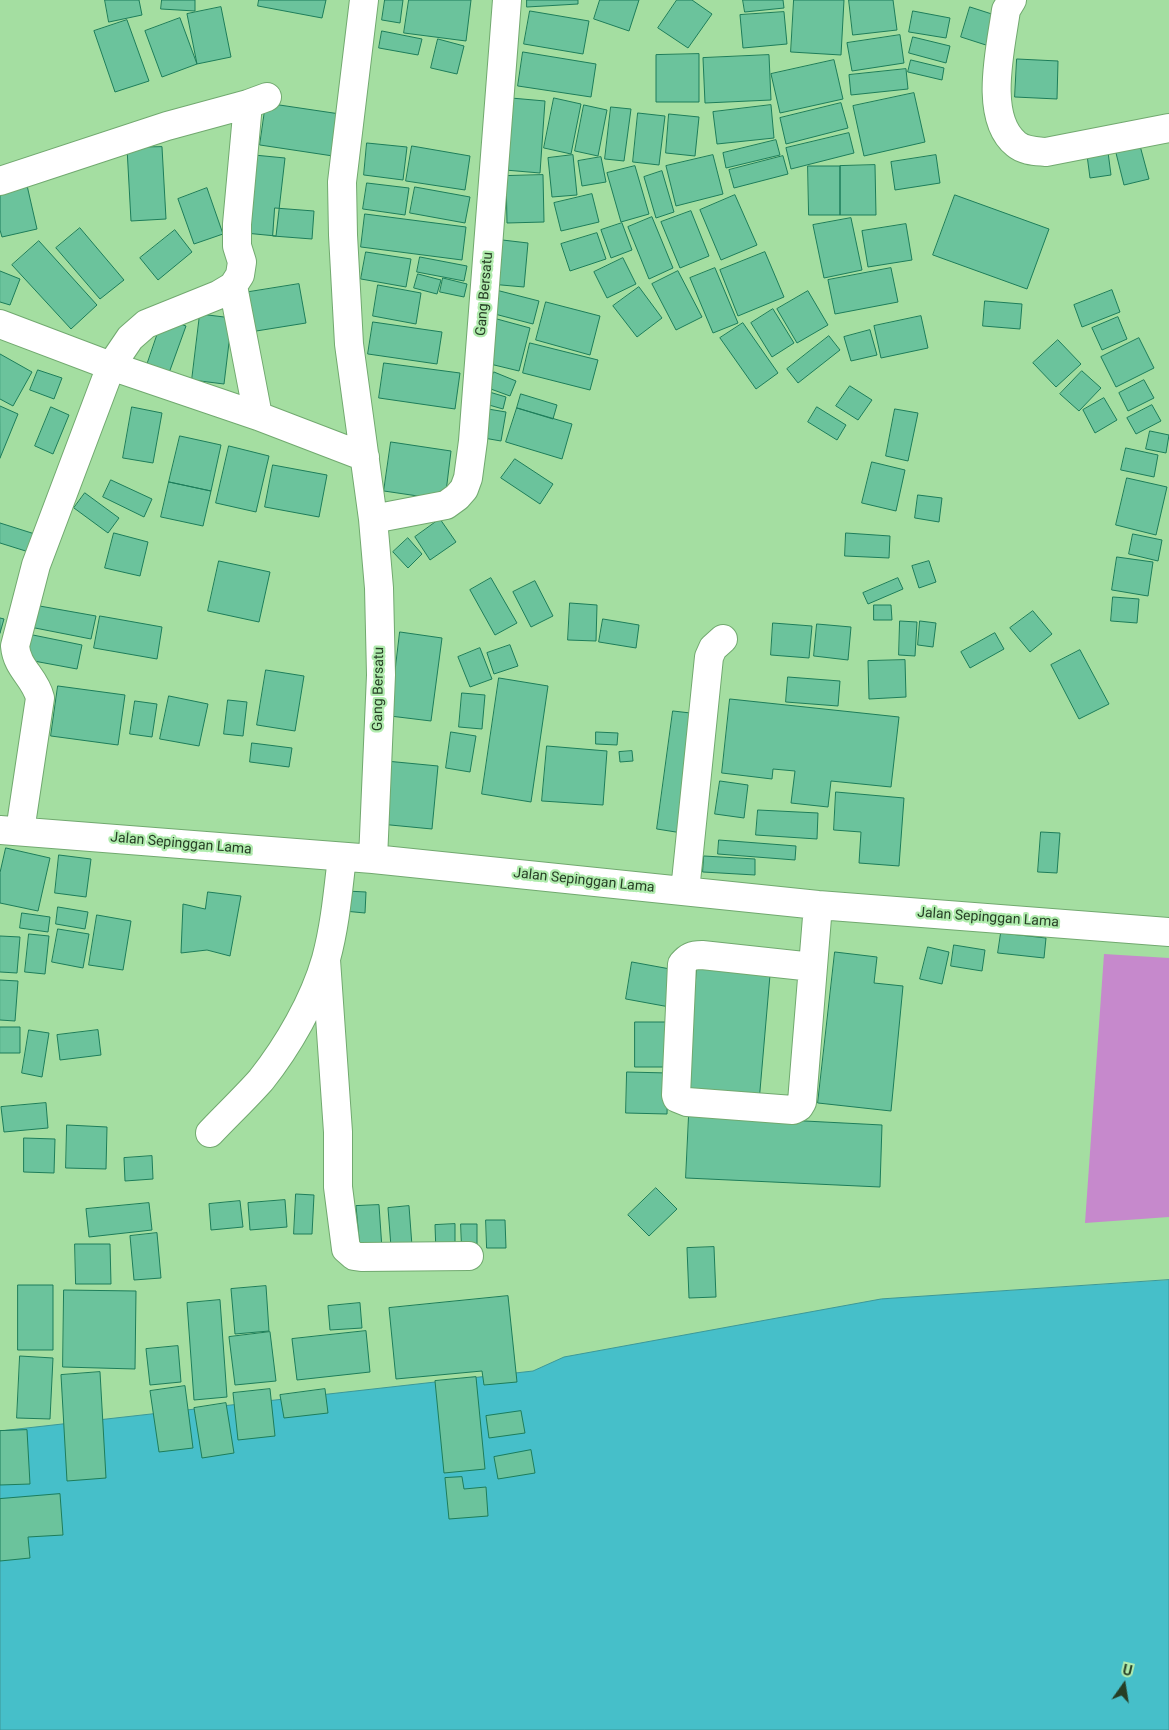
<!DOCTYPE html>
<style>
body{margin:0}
#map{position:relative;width:1169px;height:1730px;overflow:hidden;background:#a4dea1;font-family:Roboto,sans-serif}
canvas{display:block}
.north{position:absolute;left:1099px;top:1660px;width:50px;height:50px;-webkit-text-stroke:4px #b1ecae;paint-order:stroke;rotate:13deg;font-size:14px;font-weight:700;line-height:20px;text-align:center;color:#263e25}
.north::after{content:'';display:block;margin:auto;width:18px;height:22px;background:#263e25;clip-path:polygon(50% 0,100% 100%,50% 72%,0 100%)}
</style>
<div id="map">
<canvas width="1169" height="1730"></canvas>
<div class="north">U</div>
</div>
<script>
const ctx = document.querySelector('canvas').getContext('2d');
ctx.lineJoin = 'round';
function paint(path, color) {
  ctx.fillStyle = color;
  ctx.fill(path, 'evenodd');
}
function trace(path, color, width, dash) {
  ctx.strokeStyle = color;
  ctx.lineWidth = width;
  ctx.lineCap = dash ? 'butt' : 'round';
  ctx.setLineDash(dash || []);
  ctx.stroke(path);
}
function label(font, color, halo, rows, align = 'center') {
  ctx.font = font + ' Roboto,sans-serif';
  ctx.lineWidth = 4.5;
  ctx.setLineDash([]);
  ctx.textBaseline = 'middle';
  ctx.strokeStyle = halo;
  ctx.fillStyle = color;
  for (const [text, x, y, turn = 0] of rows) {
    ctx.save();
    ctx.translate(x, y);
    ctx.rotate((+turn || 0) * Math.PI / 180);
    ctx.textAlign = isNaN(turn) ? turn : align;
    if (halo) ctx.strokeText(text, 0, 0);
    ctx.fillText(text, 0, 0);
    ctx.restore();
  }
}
paint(new Path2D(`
 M1104,954l65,4v259l-84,6z`), '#c689cc');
const water = new Path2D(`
 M1169,1280v450h-1169v-299l533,-60 31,-14 317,-58z`);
paint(water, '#46bfc9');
trace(water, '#3c9898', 1);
const building = new Path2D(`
 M105,0h34l3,15 -33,7z
 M162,0h33v11l-34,-2z
 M259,0h67l-4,18 -64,-12z
 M385,0h18l-3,23 -18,-3z
 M409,0h62l-5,41 -62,-8z
 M527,0h51v4l-51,3z
 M600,0h39l-10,31 -35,-12z
 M677,0h15l20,14 -24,34 -30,-20z
 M743,0h40l1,8 -39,4z
 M794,0h50l-3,55 -50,-3z
 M849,0h44l4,30 -44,5z
 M221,7l10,50 -34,7 -10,-50z
 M970,7l28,9 -9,30 -28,-9z
 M530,11l59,10 -6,33 -59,-10z
 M913,11l37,7 -4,20 -37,-6z
 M784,12l3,32 -44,4 -3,-33z
 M180,18l17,46 -35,13 -17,-46z
 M127,20l22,61 -34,11 -21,-61z
 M382,31l40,8 -4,16 -39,-7z
 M900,35l4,28 -52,8 -5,-28z
 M913,37l37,9 -4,17 -37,-10z
 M438,39l26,7 -7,28 -26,-6z
 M523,52l73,12 -5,33 -73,-11z
 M699,54v48h-43v-47z
 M769,55l2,45 -66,3 -2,-45z
 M1017,59l41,2 -1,38 -42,-2z
 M834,60l9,39 -63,14 -9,-39z
 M911,60l33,8 -2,12 -34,-8z
 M906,69l2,20 -57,6 -2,-20z
 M914,93l11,49 -61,14 -11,-50z
 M511,98l34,3 -5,72 -35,-3z
 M554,98l27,6 -10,50 -27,-6z
 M266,103l74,11 -7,42 -73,-11z
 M841,103l7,25 -62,16 -6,-26z
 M584,105l23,5 -9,46 -23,-5z
 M771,105l3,33 -57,6 -4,-32z
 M611,107l20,2 -7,52 -19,-2z
 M638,113l27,3 -6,49 -26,-3z
 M669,114l30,3 -4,39 -29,-3z
 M849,133l5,20 -63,16 -5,-21z
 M776,140l4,15 -54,13 -3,-15z
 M1139,142l10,37 -25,6 -9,-36z
 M367,143l40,4 -4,33 -39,-5z
 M412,146l58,10 -5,34 -59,-9z
 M162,147l4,72 -35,2 -4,-73z
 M1108,152l3,23 -21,3 -3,-23z
 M254,155l31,3 -9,78 -31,-3z
 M573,155l4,40 -25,2 -4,-39z
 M713,155l10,39 -47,12 -10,-40z
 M936,155l4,28 -45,7 -4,-28z
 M783,156l5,18 -54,14 -5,-18z
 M601,157l5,25 -24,4 -4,-25z
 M875,165l1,50h-36v-49z
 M635,166l14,48 -28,8 -14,-49z
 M808,166h32v49h-31z
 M662,171l12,41 -18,6 -12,-41z
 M543,175l1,47 -37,1 -1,-47z
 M26,181l11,48 -35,8 -2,-7v-43z
 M367,183l42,5 -4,27 -42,-6z
 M415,187l55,10 -5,26 -55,-10z
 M207,188l16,46 -29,10 -16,-45z
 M592,194l7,28 -38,9 -7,-28z
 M735,195l22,50 -36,15 -21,-50z
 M955,195l94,34 -22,60 -94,-34z
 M275,208l39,3 -2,28 -39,-3z
 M691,211l18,45 -29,12 -19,-46z
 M365,214l101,13 -4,33 -101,-13z
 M652,217l21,51 -24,11 -21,-52z
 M851,218l11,52 -38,8 -11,-53z
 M622,223l10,27 -21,8 -10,-28z
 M906,224l6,36 -44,7 -6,-36z
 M80,228l44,52 -24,19 -44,-51z
 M175,230l17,22 -34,28 -18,-22z
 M597,233l9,26 -36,12 -9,-27z
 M494,239l34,4 -4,44 -34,-3z
 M39,241l58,64 -26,24 -59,-64z
 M366,252l45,7 -5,28 -45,-8z
 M765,252l19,45 -46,19 -18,-46z
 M420,257l47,9 -3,15 -47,-9z
 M623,258l13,26 -29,14 -13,-26z
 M715,268l23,55 -25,10 -23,-55z
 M891,268l7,34 -63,12 -7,-34z
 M0,271l20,8 -10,26 -10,-3z
 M678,271l24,46 -26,13 -24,-46z
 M418,274l23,6 -4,14 -23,-6z
 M443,278l24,6 -3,13 -24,-5z
 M299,284l7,39 -56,9 -7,-39z
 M378,285l43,8 -5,31 -43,-8z
 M639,287l23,31 -25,19 -24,-31z
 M492,289l47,12 -6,23 -46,-12z
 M1112,290l8,22 -38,15 -8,-22z
 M808,291l20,34 -31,18 -20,-34z
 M985,301l37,3 -2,25 -37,-3z
 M546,302l54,14 -10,39 -54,-15z
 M773,309l21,34 -22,14 -21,-34z
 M200,314l32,4 -8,66 -32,-4z
 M921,316l7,32 -47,10 -7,-32z
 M1118,317l9,22 -25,11 -10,-22z
 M163,318l23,8 -17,47 -22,-8z
 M497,319l33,9 -11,43 -33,-8z
 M373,322l69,10 -5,32 -69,-10z
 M743,323l35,50 -22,16 -36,-51z
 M870,330l7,25 -26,6 -7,-24z
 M829,336l11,14 -42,33 -11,-14z
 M1139,338l15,30 -38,19 -15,-30z
 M1058,340l23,24 -25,23 -23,-24z
 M530,343l68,17 -8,30 -67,-17z
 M0,354l32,18 -19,34 -13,-7z
 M384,363l76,10 -5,36 -76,-11z
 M38,370l24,8 -8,21 -24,-9z
 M1082,371l19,17 -22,23 -19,-17z
 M494,372l22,9 -6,15 -22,-8z
 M1144,380l10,18 -26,13 -9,-18z
 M850,386l22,14 -14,20 -22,-14z
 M486,391l20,6 -3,12 -21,-6z
 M521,394l36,11 -4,14 -36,-11z
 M1104,398l13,22 -22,13 -12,-23z
 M1152,405l9,16 -25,13 -9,-16z
 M0,406l18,8 -18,44z
 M51,407l18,8 -16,39 -18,-8z
 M132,407l30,6 -9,50 -30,-5z
 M817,407l29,18 -9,15 -29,-18z
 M482,408l24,4 -5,29 -23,-4z
 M517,408l55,16 -10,35 -56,-17z
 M895,409l23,4 -10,48 -22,-5z
 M1150,431l19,4 -3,18 -20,-4z
 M180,436l41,9 -10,46 -42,-9z
 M391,442l60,9 -6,49 -61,-9z
 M229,446l40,10 -13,56 -40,-9z
 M1126,448l32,7 -4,22 -33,-7z
 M515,459l38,25 -13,20 -39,-26z
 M872,462l33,8 -9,41 -34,-8z
 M273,465l54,10 -8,42 -54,-10z
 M1127,478l40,9 -11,48 -40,-10z
 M111,480l41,19 -8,18 -41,-20z
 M169,482l42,9 -8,35 -42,-9z
 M85,493l34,25 -11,15 -34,-25z
 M918,495l24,3 -3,24 -24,-4z
 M440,519l16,23 -26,18 -15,-23z
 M0,523l38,12 -6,18 -32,-10z
 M114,533l34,9 -8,34 -35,-8z
 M846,533l44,3 -1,22 -44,-2z
 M1133,534l29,6 -4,21 -29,-7z
 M408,538l14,16 -14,14 -15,-16z
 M1117,557l36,5 -5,34 -36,-6z
 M219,561l51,11 -11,50 -51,-11z
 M929,561l7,21 -17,6 -7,-22z
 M491,578l26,45 -22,12 -25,-45z
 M898,578l5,11 -35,15 -5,-11z
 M535,581l18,35 -22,11 -18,-35z
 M1113,597l26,2 -2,24 -26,-2z
 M570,603l27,2 -1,36 -28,-1z
 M34,605l62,11 -5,23 -61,-12z
 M874,605h17l1,15h-18z
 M1033,611l19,23 -22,18 -20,-24z
 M100,616l62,11 -5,32 -63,-11z
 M0,618l4,1 -4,14z
 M603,619l36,6 -3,23 -37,-6z
 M900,621l17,1 -2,34 -16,-1z
 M920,621l16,2 -3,24 -15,-2z
 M773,623l39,3 -3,32 -38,-3z
 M817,624l34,3 -3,33 -34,-4z
 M400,632l42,6 -11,83 -41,-5z
 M995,633l9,16 -34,19 -9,-16z
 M28,634l54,11 -5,24 -54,-10z
 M510,645l8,21 -24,8 -7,-21z
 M480,648l12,31 -22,8 -12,-30z
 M1080,650l29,54 -30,15 -28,-54z
 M905,660l1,37 -37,2 -1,-38z
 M266,670l38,6 -9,55 -38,-6z
 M788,677l52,4 -2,25 -52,-4z
 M499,678l49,8 -17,116 -49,-8z
 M58,686l67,9 -7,50 -67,-9z
 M462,693l23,2 -3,34 -23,-2z
 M169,696l39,8 -9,42 -39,-7z
 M730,699l169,18 -8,70 -60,-6 -3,26 -37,-4 4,-32 -22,-2 -1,10 -50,-6z
 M228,700l19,2 -4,34 -19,-2z
 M135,701l22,3 -5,33 -22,-3z
 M673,711l26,3 -17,119 -25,-4z
 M451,732l25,4 -6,36 -24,-4z
 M596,732l22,1 -1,12 -21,-1z
 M252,743l40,5 -3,19 -39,-5z
 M547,746l60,5 -4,54 -61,-4z
 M632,751l1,10 -13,1 -1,-10z
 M386,761l52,5 -6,63 -52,-5z
 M720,781l28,4 -4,33 -29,-4z
 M836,792l68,6 -5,68 -40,-3 2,-31 -27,-2z
 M758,810l60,3 -1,26 -61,-4z
 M1041,832l19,1 -3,40 -19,-1z
 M719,840l77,6 -1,14 -77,-6z
 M6,848l44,10 -12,53 -38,-8v-30z
 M59,855l32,4 -5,38 -31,-4z
 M704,856l51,3v16l-52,-3z
 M346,891l20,1 -1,21 -21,-2z
 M208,892l33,4 -11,60 -23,-6 -26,3 2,-49 22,5z
 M58,907l30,5 -3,17 -29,-5z
 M22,913l28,4 -2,15 -28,-4z
 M97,915l34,6 -8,49 -34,-5z
 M58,929l31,5 -6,34 -31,-6z
 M1001,933l45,5 -2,20 -46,-5z
 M29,934l20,2 -4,38 -20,-2z
 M0,936l20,1 -3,36 -17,-1z
 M954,945l31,5 -3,21 -31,-5z
 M928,947l21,5 -7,32 -22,-5z
 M835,952l42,5 -3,26 29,3 -12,125 -73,-8z
 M632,962l49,9 -6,37 -49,-9z
 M697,968l73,7 -11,127 -74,-7z
 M0,980l18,1 -3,40 -15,-1z
 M635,1022h41l1,45h-42z
 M0,1027h20v26h-20z
 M29,1030l20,3 -7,44 -20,-4z
 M98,1030l3,25 -41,5 -3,-25z
 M627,1072l41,1 -1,41 -41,-1z
 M46,1103l2,25 -44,4 -3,-25z
 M689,1115l193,10 -2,62 -194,-9z
 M67,1125l40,2 -1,42 -40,-1z
 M24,1138l31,1 -1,34 -30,-1z
 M152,1156l1,23 -28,2 -1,-23z
 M656,1188l21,21 -28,27 -21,-21z
 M296,1194l18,1 -2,39h-18z
 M285,1200l2,27 -37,3 -2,-27z
 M240,1201l3,26 -32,3 -2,-26z
 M149,1203l3,27 -63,7 -3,-28z
 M379,1205l3,44 -22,1 -4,-44z
 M409,1206l3,40 -21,1 -3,-39z
 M486,1220h19l1,28h-19z
 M455,1224v29h-19l-1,-28z
 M461,1224h16v24h-15z
 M157,1233l4,45 -27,2 -4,-44z
 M75,1244h35l1,40h-35z
 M714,1247l2,50 -27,1 -2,-50z
 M18,1285h35v65h-35z
 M266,1286l3,45 -34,3 -4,-45z
 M64,1290l72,1 -1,78 -72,-2z
 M508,1296l9,86 -33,3 -2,-14 -86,8 -7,-71z
 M220,1300l7,97 -33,3 -7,-97z
 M360,1303l2,25 -32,2 -2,-24z
 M366,1331l4,41 -73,8 -5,-41z
 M270,1332l6,49 -41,4 -6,-48z
 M178,1346l3,36 -31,3 -4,-36z
 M20,1356l33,2 -3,61 -33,-1z
 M100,1372l6,106 -39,3 -6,-106z
 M476,1377l9,92 -41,4 -9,-92z
 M185,1386l8,62 -34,4 -9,-61z
 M270,1389l5,47 -37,4 -5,-47z
 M325,1389l3,24 -44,5 -4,-23z
 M226,1403l8,50 -32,5 -8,-50z
 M521,1411l4,22 -36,5 -3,-22z
 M27,1430l3,54 -30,1v-54z
 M531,1450l4,23 -37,6 -4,-22z
 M462,1477l2,12 22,-2 2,29 -39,3 -4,-41z
 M60,1494l3,41 -35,2 2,21 -30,3v-62z`);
paint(building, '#6bc39c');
trace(building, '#1d7d5a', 1);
const minor = new Path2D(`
 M364,0l-22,182 1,53 6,109 24,175 6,69 2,87 -8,184
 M1012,0l-6,10c-5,37 -23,107 10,134 8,7 20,7 30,8l123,-24
 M0,181l167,-55 81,-22 19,-7
 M233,286l25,130
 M0,324l111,42 147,50 107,41
 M373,519l73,-14 11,-8 7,-8 4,-11 5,-37 34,-441
 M0,830l373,29 445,46 351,27
 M20,831l20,-133c-5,-21 -23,-29 -25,-52l21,-81 75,-199 19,-28 16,-14 72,-29 15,-9 7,-11 2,-13 -5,-16v-22l11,-120
 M685,891l24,-234 4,-9 10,-9
 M326,960l12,172v55l8,62 8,7 7,1 108,-1
 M813,967l-111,-12c-10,0 -14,2 -20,9l-6,131 1,3 10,4 106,8 6,-3 3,-5 16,-197
 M210,1133c17,-18 35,-35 51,-53 27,-34 53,-79 65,-121 9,-33 12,-68 16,-102`);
trace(minor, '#71a96f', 30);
trace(minor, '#fff', 28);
label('14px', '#263e25', '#b1ecae', [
 ["Gang Bersatu",485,294,-85],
 ["Gang Bersatu",379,689,-89],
 ["Jalan Sepinggan Lama",181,844,5],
 ["Jalan Sepinggan Lama",584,881,6],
 ["Jalan Sepinggan Lama",988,918,4]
]);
</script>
